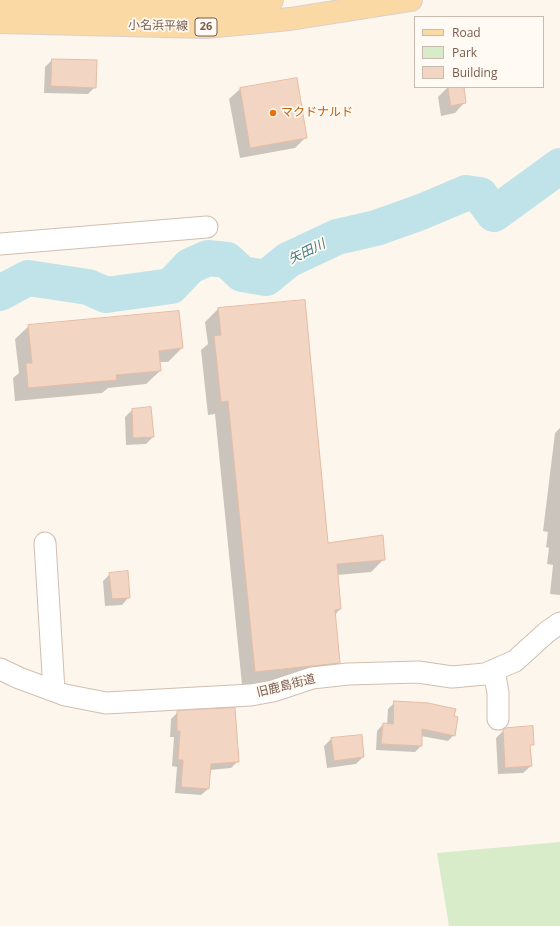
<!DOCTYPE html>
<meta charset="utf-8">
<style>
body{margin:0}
#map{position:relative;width:560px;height:926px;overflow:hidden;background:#fdf6ec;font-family:"Open Sans",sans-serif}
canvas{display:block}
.legend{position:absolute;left:414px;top:16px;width:130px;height:72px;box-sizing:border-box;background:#fffaf3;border:1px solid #cabbb1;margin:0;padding:5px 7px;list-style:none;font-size:12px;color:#7a5c4d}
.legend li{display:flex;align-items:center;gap:8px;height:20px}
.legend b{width:20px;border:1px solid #cabbb1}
</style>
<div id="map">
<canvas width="560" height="926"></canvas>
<ul class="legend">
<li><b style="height:5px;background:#fbd9a5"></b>Road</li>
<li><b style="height:11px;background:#d8ecc9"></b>Park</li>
<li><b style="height:11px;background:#f3d5c3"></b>Building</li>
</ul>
</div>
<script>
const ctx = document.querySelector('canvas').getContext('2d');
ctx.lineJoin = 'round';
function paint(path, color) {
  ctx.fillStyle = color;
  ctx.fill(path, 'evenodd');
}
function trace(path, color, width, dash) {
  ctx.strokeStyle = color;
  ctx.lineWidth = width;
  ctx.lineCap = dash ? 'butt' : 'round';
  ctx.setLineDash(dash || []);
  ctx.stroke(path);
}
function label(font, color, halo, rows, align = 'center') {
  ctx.font = font + ' "Open Sans","Noto Sans JP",sans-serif';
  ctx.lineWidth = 3.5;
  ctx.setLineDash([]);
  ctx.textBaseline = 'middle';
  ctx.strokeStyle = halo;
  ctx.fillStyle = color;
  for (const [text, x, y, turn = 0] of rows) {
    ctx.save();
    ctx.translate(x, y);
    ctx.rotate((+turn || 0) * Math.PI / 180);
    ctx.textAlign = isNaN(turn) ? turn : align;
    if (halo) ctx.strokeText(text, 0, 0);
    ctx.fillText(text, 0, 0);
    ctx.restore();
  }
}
paint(new Path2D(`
 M560,842v84h-111l-12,-73z`), '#d8ecc9');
paint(new Path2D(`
 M52,60l43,27 -7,7 -44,-1 1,-26z
 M296,79l10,58 -11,11 -55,10 -11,-59 11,-10z
 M448,87h15l2,15 -10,11 -14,3 -3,-19z
 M218,309l110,235 56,15 -13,13 -34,3 3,34 -5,6 4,47 -13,14 -84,9 -27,-271 -7,1 -7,-65 7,-6 -3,-22z
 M29,326l153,22 -14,14h-9l1,9 -14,13 -38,4 -6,5 -87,8 -2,-23 6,-5 -4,-34z
 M132,410l21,27 -7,7 -20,1 -1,-28z
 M560,428v167l-10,-1 3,-29 -6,-1 2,-16 -3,-1 2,-15 -5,-1 12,-98z
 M110,574l19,23 -7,8 -17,1 -2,-25z
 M394,703l59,14 1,18 -6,6 -27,-5v10l-6,6 -39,-2 1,-19 6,-7 4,1 1,-16z
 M178,712l60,49 -7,7 -21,2 -2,19 -7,6 -26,-2 2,-26 -5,-1 2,-29h-4l1,-18z
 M503,731l29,13 -3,3 2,19 -8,7 -25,1 -2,-36z
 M331,739l32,18 -7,7 -29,4 -3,-22z`), '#0003');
trace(new Path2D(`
 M0,293l28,-15 60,9 18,8 65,-9 19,-20 18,-8 19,2 15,14 24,4 22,-18 49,-23 39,-9 45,-16 45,-19 14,2 14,19 66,-48`), '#bfe3e8', 36);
const building = new Path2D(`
 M52,59l45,1 -1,28 -45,-2z
 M297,78l10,60 -57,10 -10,-60z
 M448,87h16l2,16 -15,3z
 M305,300l23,243 55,-8 2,25 -48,4 4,45 -6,1 5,53 -85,9 -27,-271 -7,1 -7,-66 7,-1 -3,-27z
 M179,311l4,37 -24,3 2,20 -45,4 1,5 -89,8 -2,-25h6l-4,-38z
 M151,407l3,30 -21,1 -1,-29z
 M128,571l2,27 -18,1 -3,-26z
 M394,701l34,2 28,6 -2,7 4,1 -3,19 -33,-7v17l-41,-2 2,-21 10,1z
 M235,708l4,54 -28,2 -2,25 -28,-2 2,-27h-5l2,-29h-3v-20z
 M533,726l1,19h-4l2,21 -27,2 -2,-38 3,-2z
 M362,735l2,22 -30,4 -3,-23z`);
paint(building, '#f3d5c3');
trace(building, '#e6bba3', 1);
const minor = new Path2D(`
 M0,244l207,-17
 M45,543l9,148
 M0,669l19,9 46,17 41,8 145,-8 22,-4 39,-13 36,-4 70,-2 34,5 33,-3 30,-13 32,-29 13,-9
 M494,670l4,23v26`);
const major = new Path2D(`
 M0,2c91,5 182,12 272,-2
 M0,22l206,5 84,-8 121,-19`);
trace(minor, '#d1beb0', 23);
trace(major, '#dad1cd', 24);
trace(minor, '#fff', 21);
trace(major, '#fbd9a5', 22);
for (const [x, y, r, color] of [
 [273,113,4,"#e8710a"]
]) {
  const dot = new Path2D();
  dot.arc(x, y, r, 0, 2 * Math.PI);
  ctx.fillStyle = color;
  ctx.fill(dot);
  trace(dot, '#fffaf3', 1.5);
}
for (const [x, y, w] of [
 [206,27,22]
]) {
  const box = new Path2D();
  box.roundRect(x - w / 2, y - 9, w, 18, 3);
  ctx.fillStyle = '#fffaf3';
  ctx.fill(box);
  trace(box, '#7a5c4d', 1);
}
label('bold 11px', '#7a5c4d', null, [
 ["26",206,27]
]);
label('12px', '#7a5c4d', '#fffaf3', [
 ["小名浜平線",158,26,1],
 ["旧鹿島街道",286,686,-14]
]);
label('12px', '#c56008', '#fffaf3', [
 ["マクドナルド",281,113]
], 'left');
label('italic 13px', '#437c86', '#fffaf3', [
 ["矢田川",307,252,-26]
]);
</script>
